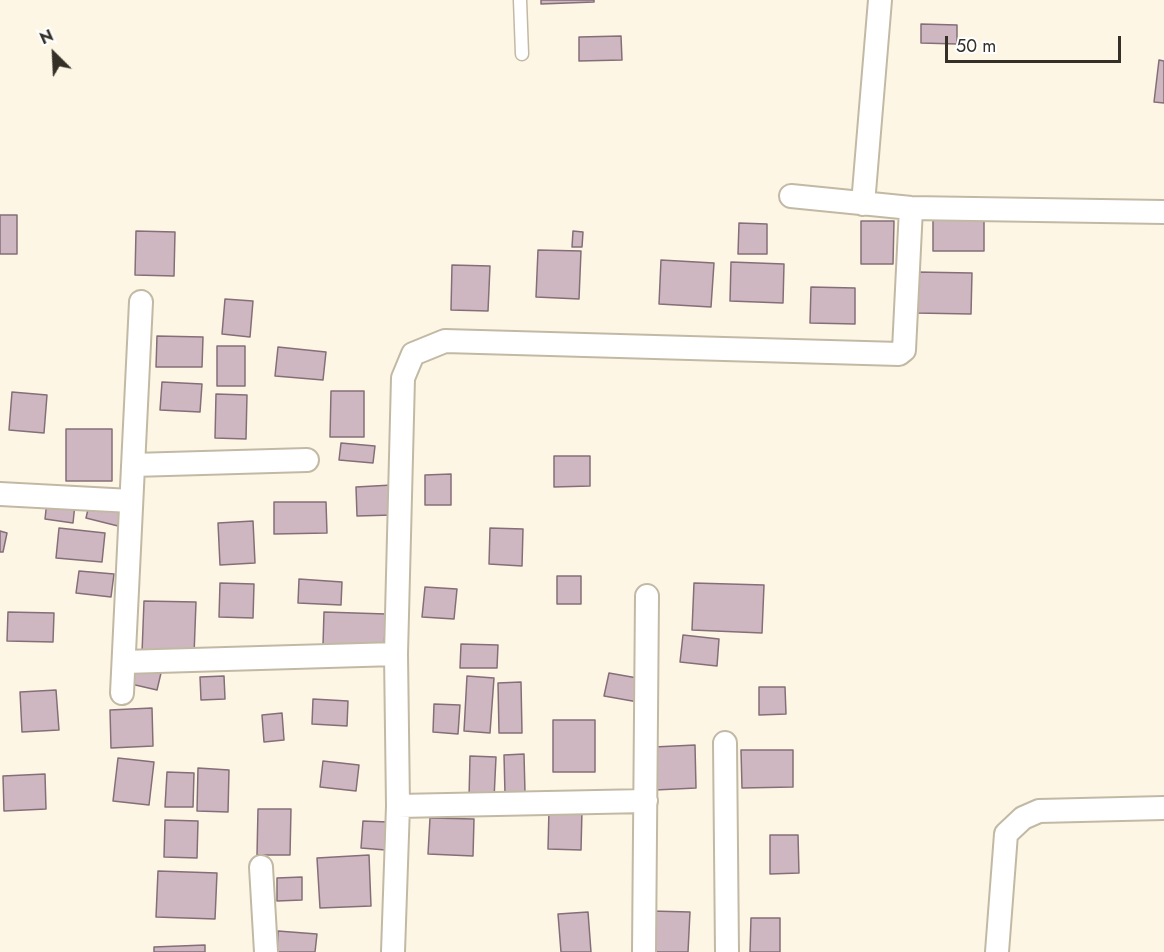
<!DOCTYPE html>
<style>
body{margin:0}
#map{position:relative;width:1164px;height:952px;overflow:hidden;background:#fdf6e5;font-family:Jost,sans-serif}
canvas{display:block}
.north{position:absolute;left:24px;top:24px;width:60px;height:60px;-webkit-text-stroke:4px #fff;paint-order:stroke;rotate:336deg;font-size:16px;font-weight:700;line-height:24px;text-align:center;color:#343028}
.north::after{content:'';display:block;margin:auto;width:21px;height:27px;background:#343028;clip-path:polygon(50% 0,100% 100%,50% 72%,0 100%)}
.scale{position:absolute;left:945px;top:36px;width:176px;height:27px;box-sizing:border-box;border:3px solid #343028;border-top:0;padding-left:8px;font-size:18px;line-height:21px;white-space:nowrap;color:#343028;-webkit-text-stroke:4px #fff;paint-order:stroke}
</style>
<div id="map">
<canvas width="1164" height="952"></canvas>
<div class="north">N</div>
<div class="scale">50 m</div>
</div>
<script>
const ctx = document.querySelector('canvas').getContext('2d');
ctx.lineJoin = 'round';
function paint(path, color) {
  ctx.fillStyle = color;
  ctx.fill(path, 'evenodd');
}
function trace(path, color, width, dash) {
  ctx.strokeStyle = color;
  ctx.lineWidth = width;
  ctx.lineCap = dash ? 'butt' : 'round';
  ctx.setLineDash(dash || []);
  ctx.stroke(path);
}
const building = new Path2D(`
 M541,0h53v2l-53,2z
 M921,24l36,1v19l-36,-1z
 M621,36l1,24 -43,1v-24z
 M1159,60l5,1v42l-10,-1z
 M0,215h17v39h-17z
 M933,215h51v36h-51z
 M861,221h33l-1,43h-32z
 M739,223l28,1v30h-29z
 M136,231l39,1 -1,44 -39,-1z
 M573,231l10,1 -1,15h-10z
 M538,250l43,1 -2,48 -43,-2z
 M661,260l53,3 -3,44 -52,-3z
 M731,262l53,2 -1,39 -53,-2z
 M452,265l38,1 -2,45 -37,-1z
 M917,272l55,1 -1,41 -55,-1z
 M811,287l44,1v36l-45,-1z
 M225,299l28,2 -3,36 -28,-3z
 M157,336l46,1 -1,30h-46z
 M217,346h28v40h-28z
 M278,347l48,5 -3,28 -48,-4z
 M162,382l40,2 -2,28 -40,-2z
 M331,391h33v46h-34z
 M12,392l35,3 -3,38 -35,-3z
 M216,394l31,1 -1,44 -31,-1z
 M66,429h46v52h-46z
 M341,443l34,3 -2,17 -34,-3z
 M554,456h36v30l-36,1z
 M451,474v31h-26v-30z
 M392,485l1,30 -36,1 -1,-29z
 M47,501l28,3 -2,19 -28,-4z
 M274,502h52l1,31 -53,1z
 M89,505l32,7 -3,14 -32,-8z
 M253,521l2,42 -35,2 -2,-42z
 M59,528l46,5 -3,29 -46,-4z
 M490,528l33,1 -1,37 -33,-2z
 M0,531l7,2 -4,19h-3z
 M79,571l35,3 -3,23 -35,-4z
 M557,576h24v28h-24z
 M299,579l43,3 -1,23 -43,-2z
 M220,583l34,1 -1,34 -34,-1z
 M694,583l70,2 -2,48 -70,-3z
 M425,587l32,2 -3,30 -32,-2z
 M144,601l52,1 -2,53 -52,-2z
 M8,612l46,1 -1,29 -46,-1z
 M324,612l62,2 -2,33 -61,-2z
 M683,635l36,4 -2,27 -37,-4z
 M461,644l37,1 -1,23h-37z
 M135,667l26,6 -4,17 -26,-6z
 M609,673l34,6 -5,23 -34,-6z
 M224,676l1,23 -24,1 -1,-23z
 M467,676l27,2 -4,55 -26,-2z
 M521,682l1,51h-23l-1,-50z
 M759,687h26l1,27 -27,1z
 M56,690l3,40 -37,2 -2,-40z
 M313,699l35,2 -1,25 -35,-2z
 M434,704l26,1 -2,29 -25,-2z
 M152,708l1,38 -42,2 -1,-38z
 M282,713l2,27 -20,2 -2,-27z
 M553,720h42v52h-42z
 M695,745l1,43 -41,2 -1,-43z
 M741,750h52v37l-51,1z
 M524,754l1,39 -20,1 -1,-39z
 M470,756l26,1 -2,42 -25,-1z
 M118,758l36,4 -5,43 -36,-4z
 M323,761l36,4 -3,26 -36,-4z
 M198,768l31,2 -1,42 -31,-1z
 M167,772l27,1 -1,34h-28z
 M45,774l1,35 -42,2 -1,-35z
 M258,809h33l-1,46h-33z
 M549,809l33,1 -1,40 -33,-1z
 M430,818l44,1 -1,37 -45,-2z
 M165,820l33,1 -1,37 -33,-1z
 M363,821l25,1 -2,28 -25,-2z
 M770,835h28l1,38 -29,1z
 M369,855l2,51 -51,2 -3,-50z
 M158,871l59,2 -2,46 -59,-2z
 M302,877v23l-25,1v-23z
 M651,911l39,1 -2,40h-38z
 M588,912l3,40h-30l-3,-38z
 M751,918h29v34h-30z
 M278,931l39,3 -2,18h-38z
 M205,945v7h-51v-5z`);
paint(building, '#ceb7c0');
trace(building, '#846f78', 1.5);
const service = new Path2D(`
 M520,0l2,54`);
const minor = new Path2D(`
 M791,196l120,12 253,4
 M863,204l17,-204
 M133,465l174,-5
 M0,494l131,7
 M124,662l272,-8
 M122,693l19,-391
 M725,743l2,209
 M398,806l248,-5
 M261,867l5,85
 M393,952l5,-146 -2,-152 7,-276 10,-24 32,-13 454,13 5,-4 7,-142
 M644,952l3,-356
 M997,952l9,-118 17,-16 16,-7 125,-3`);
trace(service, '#c2b9a5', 15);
trace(minor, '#c2b9a5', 26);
trace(service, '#fff', 12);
trace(minor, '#fff', 22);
</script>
